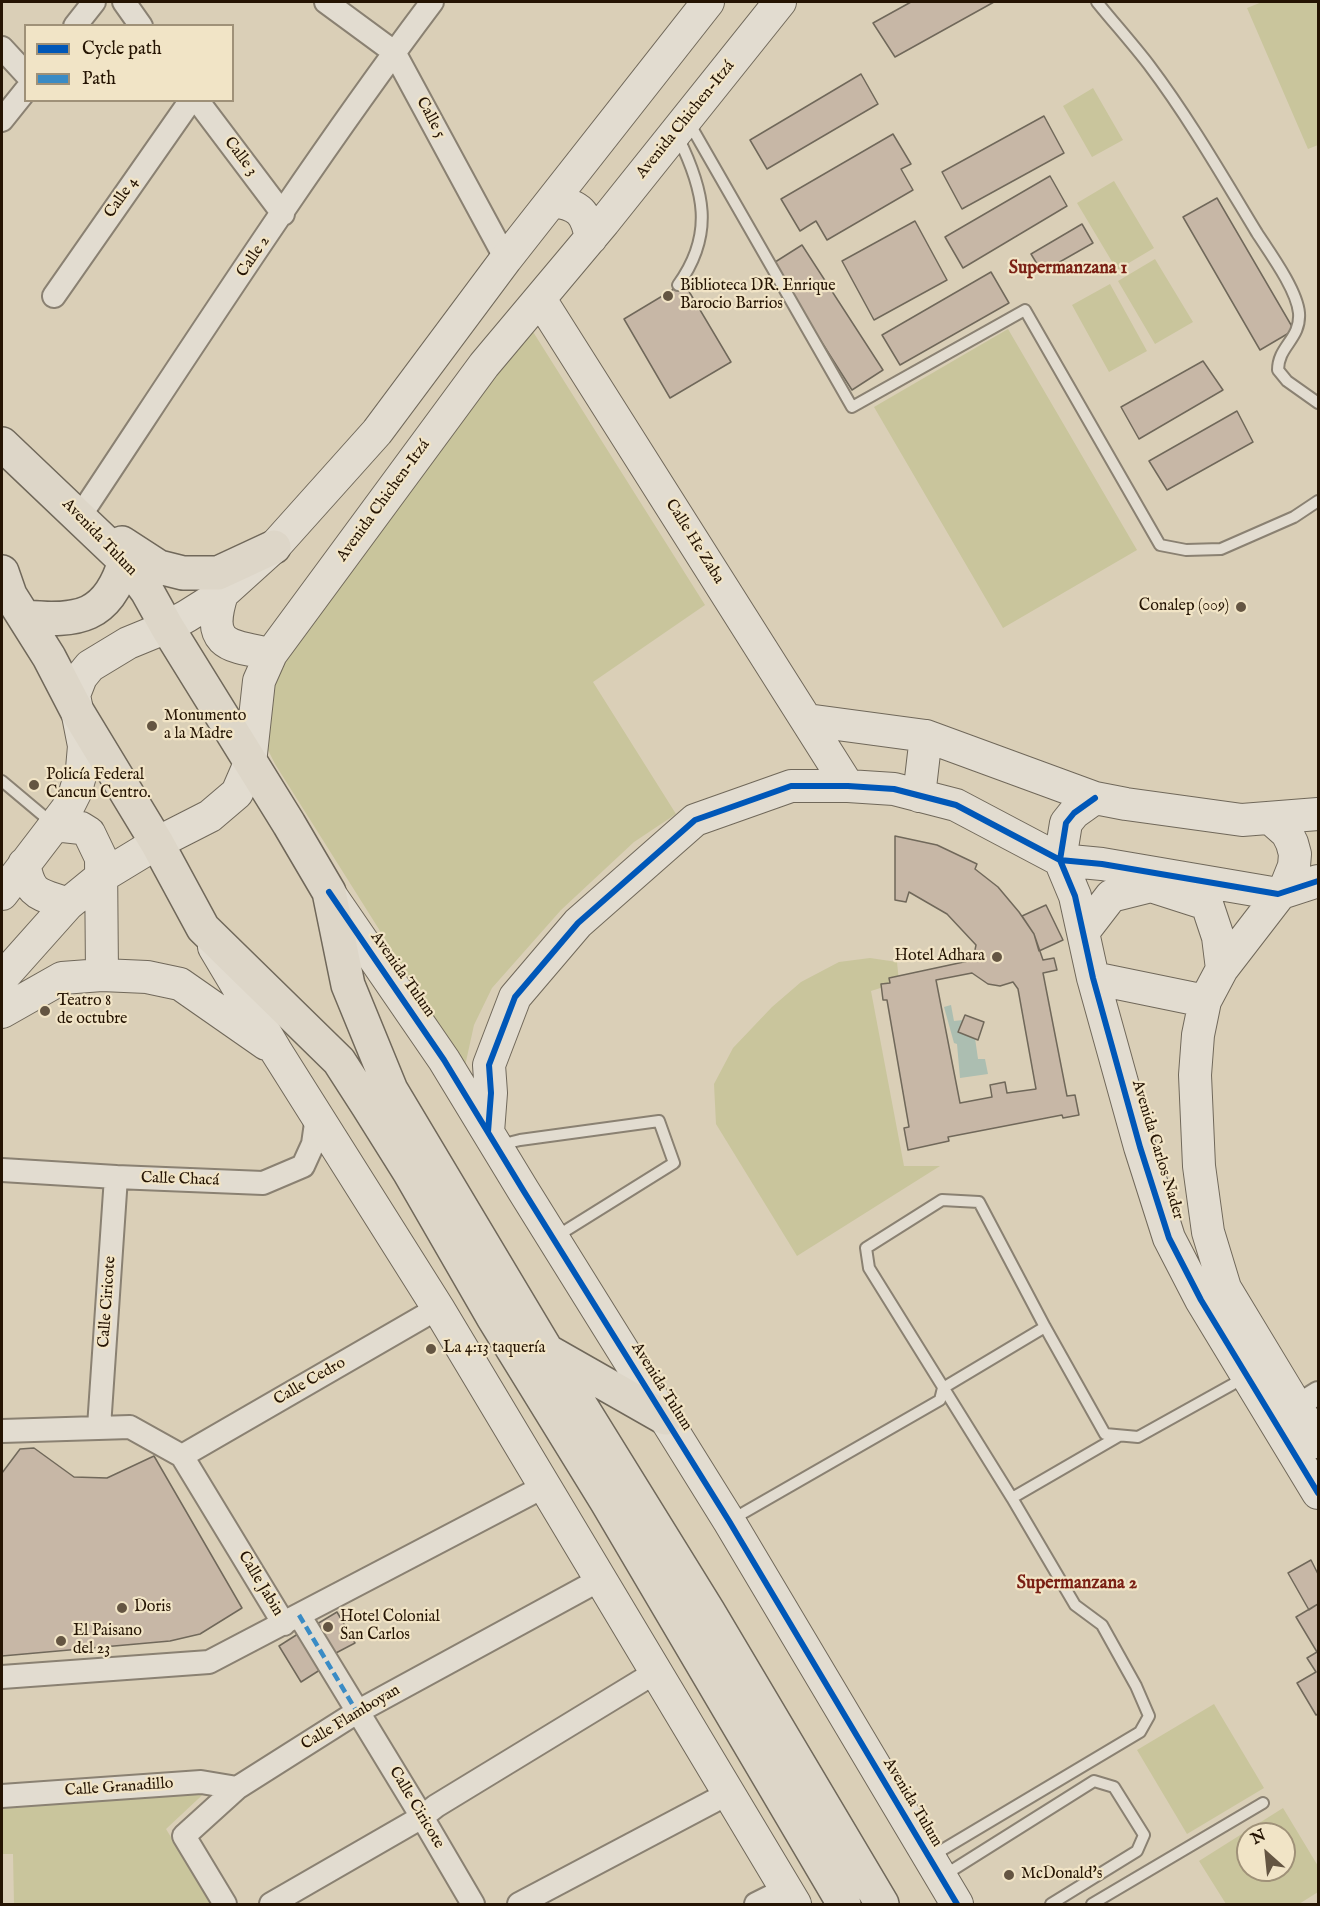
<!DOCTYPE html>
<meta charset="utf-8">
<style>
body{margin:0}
#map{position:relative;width:1320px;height:1906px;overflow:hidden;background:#dacfb7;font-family:"IM FELL English",serif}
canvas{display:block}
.frame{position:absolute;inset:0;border:3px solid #251403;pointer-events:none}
.legend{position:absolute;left:24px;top:24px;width:210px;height:78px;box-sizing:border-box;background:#f1e4c6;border:2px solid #9f9178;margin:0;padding:8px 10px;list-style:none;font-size:18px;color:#251403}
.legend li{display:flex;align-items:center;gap:12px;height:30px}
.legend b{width:30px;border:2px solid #9f9178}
.north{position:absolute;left:1236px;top:1822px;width:60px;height:60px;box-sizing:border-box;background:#f1e4c6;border:2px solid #9f9178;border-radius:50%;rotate:333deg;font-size:16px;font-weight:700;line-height:24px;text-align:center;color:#251403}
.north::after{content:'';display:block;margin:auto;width:21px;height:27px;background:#645542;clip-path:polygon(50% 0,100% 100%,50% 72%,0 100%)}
</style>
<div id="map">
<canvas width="1320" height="1906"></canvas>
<div class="frame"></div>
<ul class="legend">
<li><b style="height:8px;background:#0057b8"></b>Cycle path</li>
<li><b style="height:8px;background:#3a8bc5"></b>Path</li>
</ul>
<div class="north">N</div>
</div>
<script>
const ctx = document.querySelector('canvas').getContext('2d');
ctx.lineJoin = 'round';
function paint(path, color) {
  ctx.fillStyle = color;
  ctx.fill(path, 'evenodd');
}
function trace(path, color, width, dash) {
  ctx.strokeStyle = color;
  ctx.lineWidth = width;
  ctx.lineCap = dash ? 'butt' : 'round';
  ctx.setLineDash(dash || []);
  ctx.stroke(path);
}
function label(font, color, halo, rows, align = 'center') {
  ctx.font = font + ' "IM FELL English",serif';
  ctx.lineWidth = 4.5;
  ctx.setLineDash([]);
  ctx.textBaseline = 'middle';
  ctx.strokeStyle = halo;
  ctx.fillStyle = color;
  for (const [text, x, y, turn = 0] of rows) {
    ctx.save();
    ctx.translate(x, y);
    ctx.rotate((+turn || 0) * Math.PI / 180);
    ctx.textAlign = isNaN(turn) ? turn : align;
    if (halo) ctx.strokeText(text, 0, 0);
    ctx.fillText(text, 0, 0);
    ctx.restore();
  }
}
paint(new Path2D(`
 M1262,2h56v143l-10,4 -61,-141z
 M1093,88l30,52 -31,17 -29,-51z
 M1114,181l40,67 -37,22 -40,-67z
 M1155,259l38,63 -38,22 -37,-63z
 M1110,284l37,67 -38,21 -37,-67z
 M530,327l175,278 -112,77 83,132 -42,28 -73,68 -69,78 -18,37 -9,41 -190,-302 -8,-16 7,-65 14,-30z
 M1008,329l129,221 -134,78 -129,-221z
 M870,958l27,4 2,20 -28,9 33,175h36l-143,90 -81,-132 -2,-40 19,-36 39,-41 29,-25 38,-20z
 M1214,1704l50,84 -77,46 -50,-84z
 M213,1785l-47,44 46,75h-198l-1,-50h-11v-46l5,-4z
 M1283,1808l35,58v26l-19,12h-73l-27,-43zM1248,1834h36v36h-36z`), '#c9c59c');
paint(new Path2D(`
 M951,1005l3,16 9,-1 -4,12 16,6 3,21h7l3,15 -28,4 -3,-34 -3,-1 -10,-36z`), '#acbeb1');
const building = new Path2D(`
 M911,2h83l-99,55 -22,-34z
 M861,74l17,30 -111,65 -17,-29z
 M1044,116l20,37 -102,56 -20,-37z
 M893,134l18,30 -10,5 12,21 -86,50 -11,-19 -16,10 -19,-32z
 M1050,176l17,30 -104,62 -18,-31z
 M1217,198l77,132 -34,20 -77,-133z
 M915,221l32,59 -73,40 -32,-59z
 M1082,224l11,19 -51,29 -11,-18z
 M802,245l81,125 -31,20 -80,-126z
 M991,272l18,31 -109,62 -18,-30z
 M684,283l47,79 -61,36 -46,-79z
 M1203,361l20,29 -84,49 -18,-32z
 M1237,411l16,31 -86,48 -18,-29z
 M895,836l42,9 40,19 -2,5 23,18 21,25 15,22 9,26 11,-2 3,12 -14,3 24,123 8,-1 4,20 -16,3 -1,-3 -114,22 1,4 -41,9 -4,-22 5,-1 -22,-127h-4l-2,-16 9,-1 -1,-5 84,-18 3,-15 -29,-31 -38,-22 -3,10 -11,-2zM972,973l16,11 12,2 13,-4 5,7 18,100 -29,4 -2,-11 -15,3 2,12 -32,6 -24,-123z
 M1046,905l17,35 -24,11 -5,-17 -12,-18z
 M965,1015l19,7 -6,18 -20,-8z
 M34,1448l40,29 33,1 47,-22 88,152 -42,26 -30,7 -168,15v-183l18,-24z
 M1311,1560l7,14v30l-9,6 -21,-37z
 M1318,1604v110l-2,1 -19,-32 19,-11 -9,-14 10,-6 -21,-35z
 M337,1612l18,31 -21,11 -17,-30z
 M301,1632l22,36 -22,14 -22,-36z`);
paint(building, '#c7b7a6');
trace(building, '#70685a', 1.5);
const lane = new Path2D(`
 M1097,2c17,21 35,41 52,63 40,53 74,112 108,168 13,20 40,57 42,80 2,26 -21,33 -21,57l9,11 31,22
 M688,121l164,286 173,-97 135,235 26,5 35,-1 73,-32 24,-16
 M678,137c26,53 37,97 0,148
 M2,781l50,42
 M500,1145l20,-5 139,-19 15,42 -117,73
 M1119,1436l-107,62 -143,-230 -3,-20 76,-48 37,2 66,125 60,107 33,3 106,-59
 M731,1520l209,-120 3,-12 102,-61
 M932,1856l208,-124 9,-16 -13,-30 -34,-61 -27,-20 -63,-107
 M943,1876l151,-95 20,6 30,48 -7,16 -86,53
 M1092,1904l171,-101`);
const street = new Path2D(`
 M124,2l17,24
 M326,2l68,50 112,207
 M75,26l19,-24
 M2,48l24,26
 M197,100l86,114
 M2,120l24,-30
 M54,296l137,-196
 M80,516c115,-173 227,-348 352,-514
 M2,1170l114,7 147,6 40,-17 10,-22 4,-28
 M1283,1415l35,-22
 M99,1427l17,-250
 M2,1431l128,-4 52,29 102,168
 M182,1456l256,-148
 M299,1615l123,202 51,87
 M2,1677l207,-15 336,-176
 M2,1796l199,-14 36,6
 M225,1904l-41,-68 53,-48 120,-76 244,-133
 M271,1904l151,-87 14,-11 210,-128
 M519,1904l210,-111
 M756,1904l30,-15`);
const secondary = new Path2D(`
 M553,201c27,4 33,12 38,37
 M540,299l308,487
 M222,594c-16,51 5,52 49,60
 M807,720l119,16 169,62 31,6 116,16 76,-6
 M919,796l7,-60
 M1095,798l-21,15 -8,10 -6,37 15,36 18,82 47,169 29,91 32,62 117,193
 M1270,818l17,15 5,10 3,11 -1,12 -8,20 -64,83 -17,32 -7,34 -3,40 4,91 9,66 17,56 93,154
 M54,825l27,3 8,5 12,25 1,117
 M24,864c7,33 14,29 44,40
 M2,894l65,-85 8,-16 7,-24 2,-23 -10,-51 7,-18 9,-11 38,-23 39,-16 20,-11 35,-22 52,-47 103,-115 129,-173 202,-257
 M330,894l114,166 79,130 206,331 228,383
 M1084,931l27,-35 40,-10 56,18 11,33 4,32
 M214,947l62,104 162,257 357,596
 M2,978l66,-74 33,-27 56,-34 53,-27 27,-23 13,-30 9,-82 12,-27 213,-289 120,-143 176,-220
 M1093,978l112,23
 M2,1012l60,-34 40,-3 45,2 33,7 86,60
 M488,1132l3,-39 -2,-28 26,-68 63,-74 117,-103 96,-34h57l46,3 62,16 104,55 42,4 176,30 40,-13`);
const primary = new Path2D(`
 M2,444l123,117 22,30 20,36 122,197 40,68 19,93 43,105 156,261 161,260 174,293
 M122,543l37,24 24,6h35l56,-26
 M2,572l8,23 39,62 28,54 80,132 46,85 136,133 29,45 42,67 83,144 114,185 237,402
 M25,617c53,5 83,1 100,-56
 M549,1352l116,66`);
trace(lane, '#8a8172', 14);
trace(street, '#8a8172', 26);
trace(secondary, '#70685a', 34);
trace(primary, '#70685a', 36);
trace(lane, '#e2dcd0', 10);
trace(street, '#e2dcd0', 22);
trace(secondary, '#e2dcd0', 32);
trace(primary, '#ddd6c8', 33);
trace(new Path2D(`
 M299,1615l58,97`), '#3a8bc5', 4.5, [9, 4.5]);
trace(new Path2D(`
 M1095,798l-21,15 -8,10 -6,37 15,36 18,82 47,169 29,91 32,62 117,193
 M329,892l115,168 79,130 206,331 228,383
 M488,1132l3,-39 -2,-28 26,-68 63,-74 117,-103 96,-34h57l46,3 62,16 104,55 42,4 176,30 40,-13`), '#0057b8', 6);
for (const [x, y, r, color] of [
 [668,296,6,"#645542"],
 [1241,607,6,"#645542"],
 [152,726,6,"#645542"],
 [34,785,6,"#645542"],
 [997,957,6,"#645542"],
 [45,1011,6,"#645542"],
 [431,1349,6,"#645542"],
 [122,1608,6,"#645542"],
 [328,1627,6,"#645542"],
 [61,1641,6,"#645542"],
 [1009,1875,6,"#645542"]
]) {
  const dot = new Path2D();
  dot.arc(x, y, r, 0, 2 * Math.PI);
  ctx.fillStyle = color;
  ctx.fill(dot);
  trace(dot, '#f1e4c6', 2);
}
label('16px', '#251403', '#f1e4c6', [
 ["Calle 5",430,118,62],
 ["Avenida Chichen-Itzá",686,120,-51],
 ["Calle 3",240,157,53],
 ["Calle 4",122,198,-55],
 ["Calle 2",254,257,-56],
 ["Avenida Chichen-Itzá",384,501,-54],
 ["Avenida Tulum",99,538,46],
 ["Calle He Zaba",694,542,58],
 ["Avenida Tulum",402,975,55],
 ["Avenida Carlos Nader",1157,1150,73],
 ["Calle Chacá",180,1180,2],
 ["Calle Ciricote",108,1302,-86],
 ["Calle Cedro",310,1382,-30],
 ["Avenida Tulum",661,1387,58],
 ["Calle Jabin",260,1584,59],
 ["Calle Flamboyan",351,1718,-31],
 ["Calle Granadillo",119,1788,-4],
 ["Avenida Tulum",912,1803,59],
 ["Calle Ciricote",416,1808,59]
]);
label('16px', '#251403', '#f1e4c6', [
 ["Biblioteca DR. Enrique",680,287],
 ["Barocio Barrios",680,305],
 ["Conalep (009)",1229,607,"right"],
 ["Monumento",164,717],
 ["a la Madre",164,735],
 ["Policía Federal",46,776],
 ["Cancun Centro.",46,794],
 ["Hotel Adhara",985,957,"right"],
 ["Teatro 8",57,1002],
 ["de octubre",57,1020],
 ["La 4:13 taquería",443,1349],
 ["Doris",134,1608],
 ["Hotel Colonial",340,1618],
 ["San Carlos",340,1636],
 ["El Paisano",73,1632],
 ["del 23",73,1650],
 ["McDonald's",1021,1875]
], 'left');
label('bold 18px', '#7a1f14', '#f1e4c6', [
 ["Supermanzana 1",1068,269],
 ["Supermanzana 2",1077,1584]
]);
</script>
